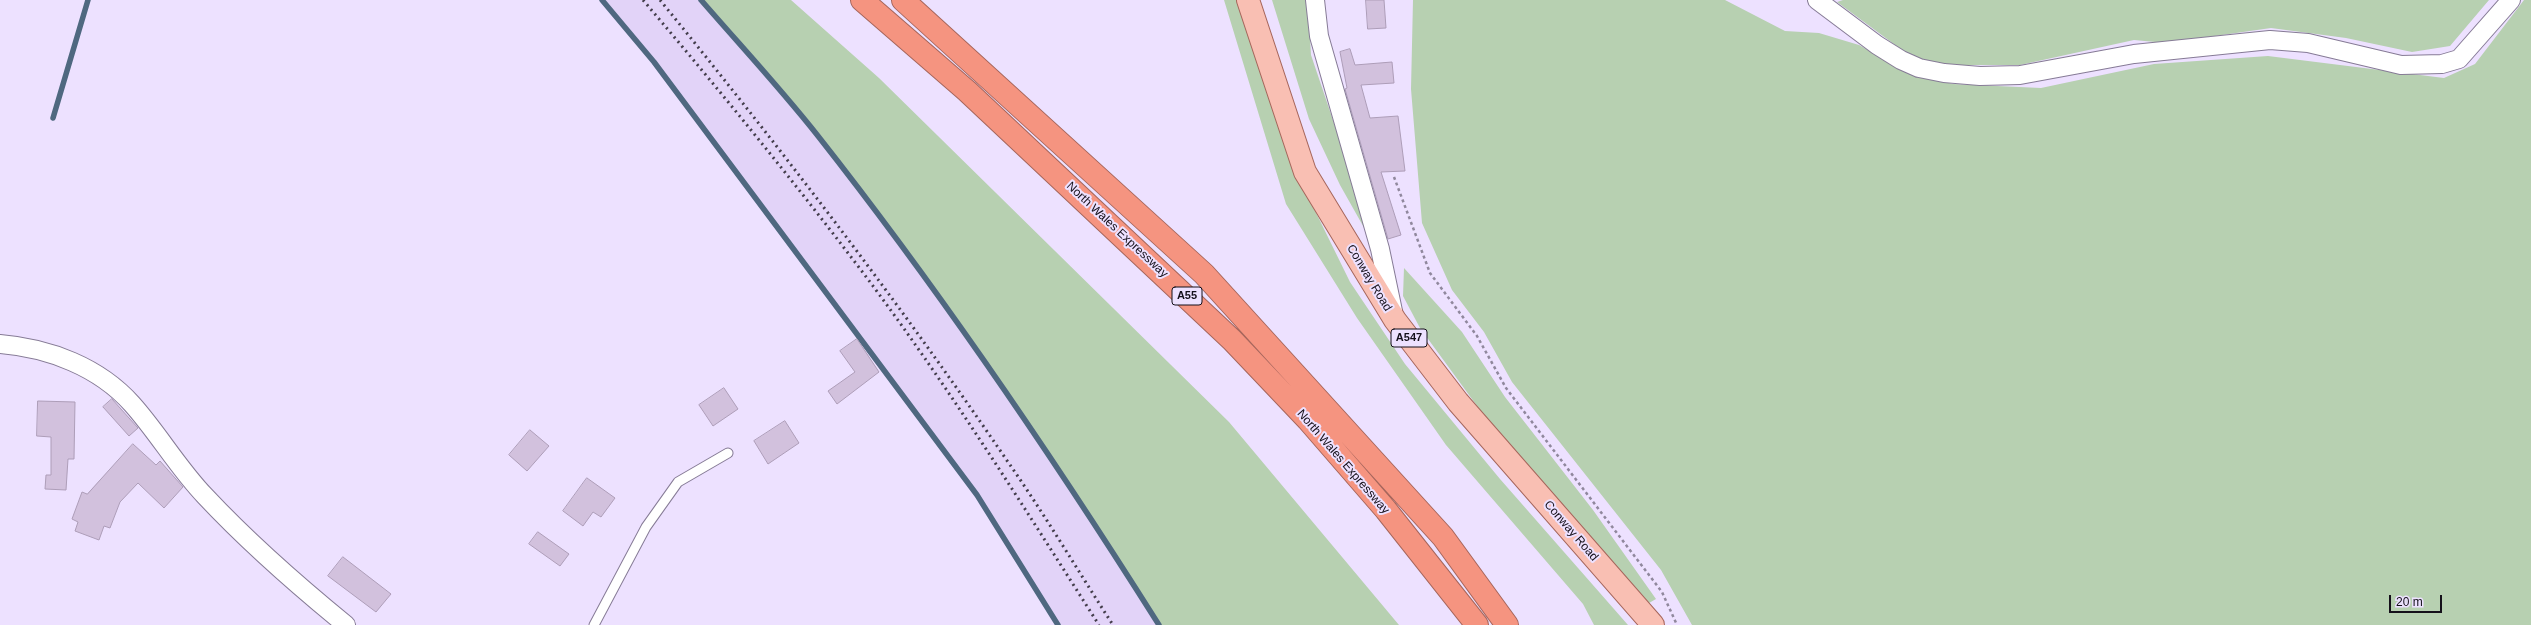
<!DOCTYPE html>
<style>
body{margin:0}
#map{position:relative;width:2531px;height:625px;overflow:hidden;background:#ede1ff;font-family:Helvetica,sans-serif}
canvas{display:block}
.scale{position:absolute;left:2389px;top:595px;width:53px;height:18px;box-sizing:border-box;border:2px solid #14101a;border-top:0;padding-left:5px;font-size:12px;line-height:14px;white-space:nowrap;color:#14101a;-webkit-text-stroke:3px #ede1ff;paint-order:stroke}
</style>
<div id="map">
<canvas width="2531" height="625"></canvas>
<div class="scale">20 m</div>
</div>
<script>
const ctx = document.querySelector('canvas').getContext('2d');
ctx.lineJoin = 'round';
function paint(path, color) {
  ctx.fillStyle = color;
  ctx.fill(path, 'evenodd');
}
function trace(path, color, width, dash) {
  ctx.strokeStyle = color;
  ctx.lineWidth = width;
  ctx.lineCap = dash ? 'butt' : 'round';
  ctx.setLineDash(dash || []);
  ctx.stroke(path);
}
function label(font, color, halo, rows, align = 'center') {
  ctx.font = font + ' Helvetica,sans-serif';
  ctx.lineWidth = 4;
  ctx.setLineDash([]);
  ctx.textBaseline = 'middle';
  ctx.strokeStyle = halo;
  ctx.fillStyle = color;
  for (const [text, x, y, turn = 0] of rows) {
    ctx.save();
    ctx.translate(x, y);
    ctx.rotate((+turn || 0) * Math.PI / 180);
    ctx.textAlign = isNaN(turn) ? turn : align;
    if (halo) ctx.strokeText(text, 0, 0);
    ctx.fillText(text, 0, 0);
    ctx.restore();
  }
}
paint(new Path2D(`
 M602,0h99l116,134 100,131 156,224 86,136h-101l-81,-130 -323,-433z`), '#e2d3f8');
paint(new Path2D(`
 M701,0h90l88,78 350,344 170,203h-240c-106,-168 -218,-333 -341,-489 -37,-47 -78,-91 -117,-136z
 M1224,0h15l59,176 52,106 55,82 95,115 128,146h-34l-11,-21 -137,-159 -89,-127 -71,-114z
 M1272,0h34l2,3 3,52 46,136 10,42 -27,-48 -31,-66z
 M1413,0h312l60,31 34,2 40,12 50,28 44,11 88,4 113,-24 114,-8 176,22 31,-14 49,-64h7v625h-839l-31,-55 -149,-188 -28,-50 -32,-42 -30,-67 -11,-134z
 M1843,0h646l-39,46 -38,6 -66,-14 -75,-10 -105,15 -32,-3 -114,25h-74l-36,-9 -73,-54z
 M1404,268l58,64 43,65 88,113 63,89 -7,4 -80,-87 -89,-106 -60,-82 -17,-32z`), '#b7d0b1');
trace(new Path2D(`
 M602,0l52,62 323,433 81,130
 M701,0c39,45 80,89 117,136 123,156 235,321 341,489
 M53,118l35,-118`), '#4f6880', 5.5);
const building = new Path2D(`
 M1366,0h18l2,28 -18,1z
 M1350,49l5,16 37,-3 2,21 -33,2 9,33 28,-2 7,55 -24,1 20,63 -13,4 -43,-150 2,-1 -7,-36z
 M857,339l22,33 -42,32 -9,-13 27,-19 -15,-21z
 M724,388l14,21 -25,17 -14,-21z
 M112,399l26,29 -9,8 -26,-29z
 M38,401l37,1 -1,57h-6l-2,31 -21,-1 1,-14h5v-38l-14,-1z
 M785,421l14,22 -31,21 -14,-23z
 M530,430l19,16 -22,25 -18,-16z
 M133,444l23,21 4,-4 23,26 -19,21 -26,-25 -18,19 -10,26 -6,-2 -5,14 -24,-9 3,-9 -6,-3 10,-27 5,2z
 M587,478l28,20 -14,19 -8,-5 -10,14 -20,-15z
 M538,532l31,22 -9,12 -31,-22z
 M343,557l48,37 -15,18 -48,-36z`);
paint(building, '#d2c1dd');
trace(building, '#ad9db8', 1);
const lane = new Path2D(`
 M594,625l52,-98 32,-45 50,-29`);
const street = new Path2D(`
 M1315,0l4,36 61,213 13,62
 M1817,0l60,45 24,15 18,8 25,5 36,3 40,-1 114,-21 136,-14 38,3 93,22 41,-1 17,-5 52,-59
 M0,344c49,4 99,23 132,60 26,29 46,64 73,92 44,47 92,89 141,129`);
const primary = new Path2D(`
 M1248,0l57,172 90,148 63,82 195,223`);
const highway = new Path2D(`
 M862,0l105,91 265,249 76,80 78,90 91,115
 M903,0l301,274 239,263 64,88`);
trace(lane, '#867b96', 11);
trace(street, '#867b96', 20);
trace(primary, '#a6665c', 24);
trace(highway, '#a6665c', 24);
trace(new Path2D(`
 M1394,177l36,96 47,63 29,52 156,204 15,33`), '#90889d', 2.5, [3, 3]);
trace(lane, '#fff', 9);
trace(street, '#fff', 18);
trace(primary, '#f9bfb3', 22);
trace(highway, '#f59480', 22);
trace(new Path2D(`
 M643,0c78,92 154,185 227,282 82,110 155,227 229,343
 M660,0c122,150 239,302 348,462 37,53 70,109 105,163`), '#433d4b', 3, [2, 4]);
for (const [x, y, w] of [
 [1187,296,30],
 [1409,338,36]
]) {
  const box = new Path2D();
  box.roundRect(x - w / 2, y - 9, w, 18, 3);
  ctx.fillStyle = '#ede1ff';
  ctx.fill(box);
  trace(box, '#14101a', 1);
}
label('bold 11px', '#14101a', null, [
 ["A55",1187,296],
 ["A547",1409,338]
]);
label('12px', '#14101a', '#ede1ff', [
 ["North Wales Expressway",1117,230,43],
 ["Conway Road",1369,278,59],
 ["North Wales Expressway",1343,462,49],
 ["Conway Road",1571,531,49]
]);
</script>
